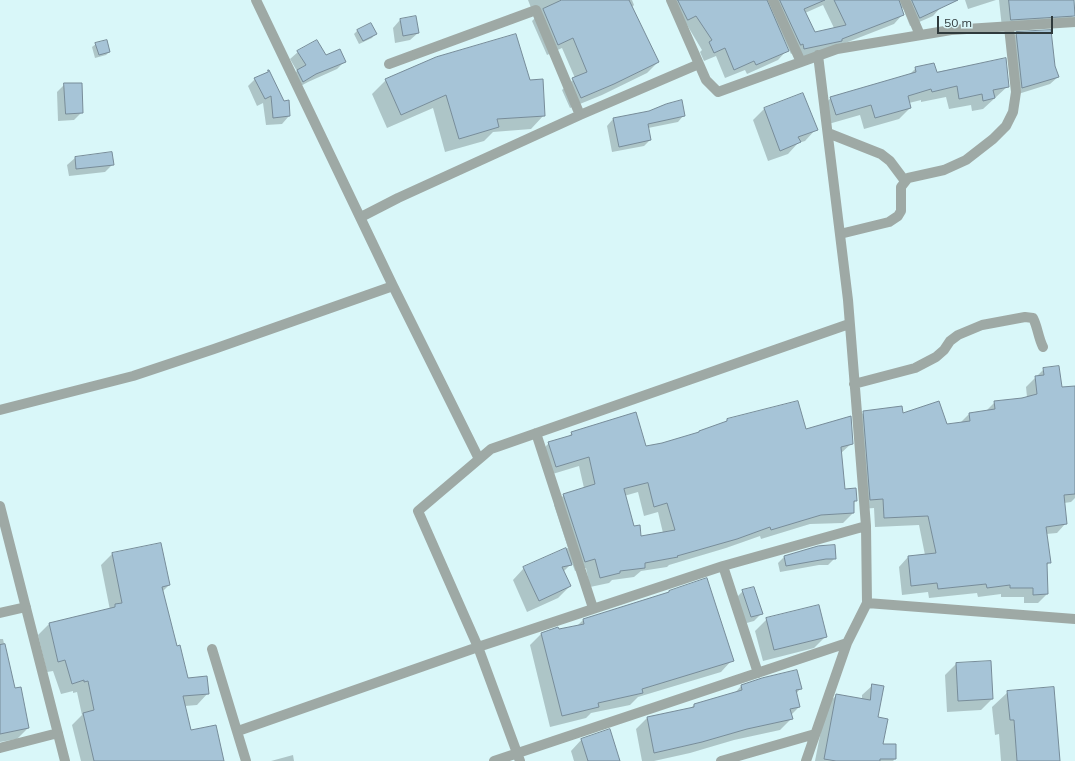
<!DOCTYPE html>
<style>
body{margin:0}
#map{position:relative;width:1075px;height:761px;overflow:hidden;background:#d9f7f9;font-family:Mulish,sans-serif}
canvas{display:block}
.scale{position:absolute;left:937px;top:16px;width:116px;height:18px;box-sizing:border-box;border:2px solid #2f3a3c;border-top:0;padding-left:5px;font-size:12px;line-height:14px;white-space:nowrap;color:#2f3a3c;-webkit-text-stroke:3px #d9f7f9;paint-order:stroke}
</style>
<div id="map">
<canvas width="1075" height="761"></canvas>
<div class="scale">50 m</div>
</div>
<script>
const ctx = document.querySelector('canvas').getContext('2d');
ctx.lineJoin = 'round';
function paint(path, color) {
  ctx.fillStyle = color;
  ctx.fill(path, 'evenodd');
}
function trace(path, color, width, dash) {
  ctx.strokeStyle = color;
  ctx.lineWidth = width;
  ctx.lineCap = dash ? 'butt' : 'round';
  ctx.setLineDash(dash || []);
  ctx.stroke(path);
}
paint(new Path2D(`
 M528,0h104l2,5 -3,3 27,54 -11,11 -45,22 -32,13 -8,-18 13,-12 -13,-30 -15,7 -15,-34 3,-3z
 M666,0h273l3,6 -9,10 -23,10 -7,-18 -2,1 2,5 -9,10 -59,23 -3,3 -37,8 -1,-6 -3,2 -11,-24h-2l9,20 -9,10 -31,14 -2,-4 -20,8 -9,-22 -12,5 -4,-9 2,-2 -15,-25zM823,5l11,23 -19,5 -10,-20z
 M965,0h31l-28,9z
 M999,0h74l1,15 -9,9 -63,4z
 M400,20l18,13 -8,7 -15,3 -2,-15z
 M370,24l5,10 -3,4 -13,6 -5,-10 3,-3z
 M1017,33l37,33 4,11 -8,7 -35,11 -6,-54z
 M96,44l13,8 -3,3 -11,3 -3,-11z
 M298,52l27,5 19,5 -7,7 -29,13 -13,7 -5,-11 7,-7 -7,-12z
 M916,68l92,18 -25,23 -11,2 -1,-6 -22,4 -3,-12 -25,5v-2l-12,3 1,5 -11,11 -35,10 -4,-14 -35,10 -5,-17 11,-10 78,-23z
 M269,71l20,45 -7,8 -16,1 -3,-22 -6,3 -9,-20 7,-7z
 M386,80l143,1 15,34 -13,14 -38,3 -9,9 -39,11 -12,-44 -46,20 -15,-34z
 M65,84l17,28 -8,8 -16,1 -1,-29z
 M803,94l13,35 -11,12 -7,2 -10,11 -20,7 -15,-41 11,-11z
 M684,115l-6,7 -30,6 2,12 -6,6 -32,6 -5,-26 6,-7z
 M111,153l2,11 -8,8 -36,4 -2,-11 8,-7z
 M1044,369l17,19 14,-1v111l-4,4 -7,1 2,20 -9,10 -11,1 4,28 -4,4 1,28 -9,9h-14v-6h-23v-3l-23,3 -1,-4 -48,5 -1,-6 -26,3 -3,-28 9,-10 17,-2 -6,-30 -44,2 -1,-19 -13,1 -7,-87 10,-10 38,3 44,10 14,-2 9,-9 16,-2 10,-10 32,-5 -1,-10z
 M727,420l78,10 47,13 -12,11 4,36 12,10 -3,4v9l-10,10 -33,1 -49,15 -1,-3 -34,12 -57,17 -2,2 -26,4 -7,6 -22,3 -3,3 -19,4 -4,-19 -11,3 -3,-8 -9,9 7,14 -12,12 -31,14 -14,-32 11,-12 44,-20 -14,-43 10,-10 20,-7 -5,-22 -33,10 -7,-23 10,-10 18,-5 5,-5 74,15 52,-15 26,-9zM638,492l6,24 14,-4 5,21 -23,4 -7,-10 -9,-31z
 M112,554l57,31 -6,6 13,56 11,32 21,14 -11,12 -12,1 6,25 19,30h-129l-9,-36 10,-10 -5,-23 -4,1v-2l-12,3 -8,-23 -6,1 -9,-37 11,-11 61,-14 -9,-45z
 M785,556l50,2 -7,7h-9l-39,7 -2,-9z
 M743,591l19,22 -8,8 -11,3 -8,-25z
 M669,592l63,68 -11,12 -83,25 -8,8 -39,8 -5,5 -36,9 -20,-82 11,-11 17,-5v1l19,-4 6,-6 84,-26z
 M767,619l58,18 -11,11 -51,13 -8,-30z
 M0,639h3l11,50 14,39 -11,11 -17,3z
 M956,664l36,35 -11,11 -34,2 -2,-37z
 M763,679l37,10 -4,5 3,13 -8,8v4l-11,11 -46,10 -44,13 -36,8h-12l-6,-32 11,-11 43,-9 4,-4 40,-11 7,-8z
 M873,685l9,60 13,14 -2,2h-78l11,-56 11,-10 25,4v-4z
 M1008,692l51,69h-58l-2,-27 -4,1 -3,-28z
 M582,739l37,22h-45l-3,-10z
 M293,755l1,6h-23z`), '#0003');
const building = new Path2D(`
 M562,0h67l30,62 -45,22 -33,14 -9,-20 15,-6 -14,-34 -15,7 -15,-36z
 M678,0h89l22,51 -33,14 -2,-4 -20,9 -9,-22 -11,5 -5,-11 3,-2 -16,-24 -8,4z
 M780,0h45l-21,9 11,23 31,-7 -12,-25h65l5,15 -62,24v2l-38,8 -1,-5 -2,1z
 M912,0h46l-38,18z
 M1009,0h65l1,16 -64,4z
 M416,16l3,17 -16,3 -3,-17z
 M371,23l6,11 -14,7 -6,-11z
 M1051,30l4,36 4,11 -37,11 -6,-56z
 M516,34l14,46 13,-1 2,37 -48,3 2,8 -40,12 -13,-44 -45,20 -16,-36 51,-22z
 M107,40l3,12 -11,3 -4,-12z
 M317,40l9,15 14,-6 6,13 -30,12 -13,8 -6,-12 9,-5 -9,-14z
 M1006,58l3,29 -16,3 2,8 -12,3 -1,-7 -23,5 -2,-13 -25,6 -1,-3 -23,7 3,12 -36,10 -4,-13 -35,10 -6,-18 86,-25 -1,-5 19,-4 3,9z
 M268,70h1l15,31 5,-1 1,16 -17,2 -2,-22 -6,3 -11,-21 14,-6z
 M64,83h18l1,30 -17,1z
 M803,93l15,37 -20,7 3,5 -21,9 -16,-43z
 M682,100l3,16 -37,8 3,16 -32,7 -6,-29 36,-7 17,-7z
 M112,152l2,13 -38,4 -1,-12z
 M1059,366l3,21 13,-1v108l-11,1 3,29 -21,3 5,36h-4l1,31 -15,1v-7h-23v-3l-23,3 -1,-4 -48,5 -1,-6 -26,3 -3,-30 28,-3 -8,-37 -44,2 -1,-19 -13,1 -7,-89 39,-5 1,7 36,-12 8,23 23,-3 -1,-8 26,-4 -1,-8 28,-3 15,-4 -2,-18 9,-1 -1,-7z
 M798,401l8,28 45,-13 2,28 -12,3 4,42 11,-1 1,13h-3v12l-33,2 -50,15 -1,-3 -33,12 -60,17 1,1 -33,6v5l-25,3v2l-20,5 -5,-19 -10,3 -22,-68 32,-10 -6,-27 -33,10 -8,-25 24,-7 -1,-3 65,-20 10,34 16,-3 37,-11v-1l28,-10v-2zM648,483l6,24 13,-4 8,27 -34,6 -1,-11 -6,1 -10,-37z
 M161,543l9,42 -8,2 15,59 3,-1 8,33 19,-2 2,18 -26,2 8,34 25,-5 8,36h-130l-11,-48 11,-3 -6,-29 -4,1v-2l-12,4 -7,-24 -7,2 -9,-39 66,-16v-3l7,-1 -10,-50z
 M835,545l1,14h-10l-40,7 -2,-10 34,-10z
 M566,548l6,17 -10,2 9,19 -32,15 -16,-34z
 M707,578l27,83 -92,28 1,4 -45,10 1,4 -37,9 -21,-83 17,-6 1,2 25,-5 -1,-5 86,-27v-1z
 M754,587l9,27 -12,3 -9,-27z
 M819,605l8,32 -53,13 -8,-32z
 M5,644l10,44 6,-1 8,41 -29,6v-89z
 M991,661l2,38 -35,2 -2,-38z
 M797,670l5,19 -6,1 4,17 -10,2 3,10 -46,10 -45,13 -48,11 -7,-36 47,-10v-3l48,-14 -1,-5 21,-7z
 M872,684l12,2 -6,31 10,2 -5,25h13v15h-16v2h-44l-12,-2 12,-65 34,6z
 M1054,687l6,74h-43l-3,-41h-4l-3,-29z
 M610,729l10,32h-32l-7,-22z`);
paint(building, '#a6c4d7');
trace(building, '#778c99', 1);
trace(new Path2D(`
 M256,0l137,286 86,173
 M671,0l35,80 12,12 119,-43 114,-19 124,-8
 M773,0l28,62
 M905,0l15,35
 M389,64l147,-54 44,105
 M828,133l53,21 9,7 15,20
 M361,217l37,-19 182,-83 119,-51
 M840,234l49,-12 9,-6 3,-5v-24l7,-9 36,-8 22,-10 27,-21 13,-13 7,-14 3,-20 -7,-65
 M854,384l61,-16 21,-11 8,-7 6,-9 8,-6 24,-10 43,-8 8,1c5,10 5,19 10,29
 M0,410l133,-34 81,-27 179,-63
 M536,433l57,175
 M0,506l65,255
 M723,566l35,107
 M867,603l208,16
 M0,613l26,-6
 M212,649l34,112
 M238,731l240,-84 245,-81 143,-40
 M0,748l58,-15
 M494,761l353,-118
 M520,761l-42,-114 -60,-136 73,-62 358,-125
 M721,761l94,-27
 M806,761l41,-118 20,-40 -1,-77 -18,-226 -30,-245`), '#9ea9a5', 10);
</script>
